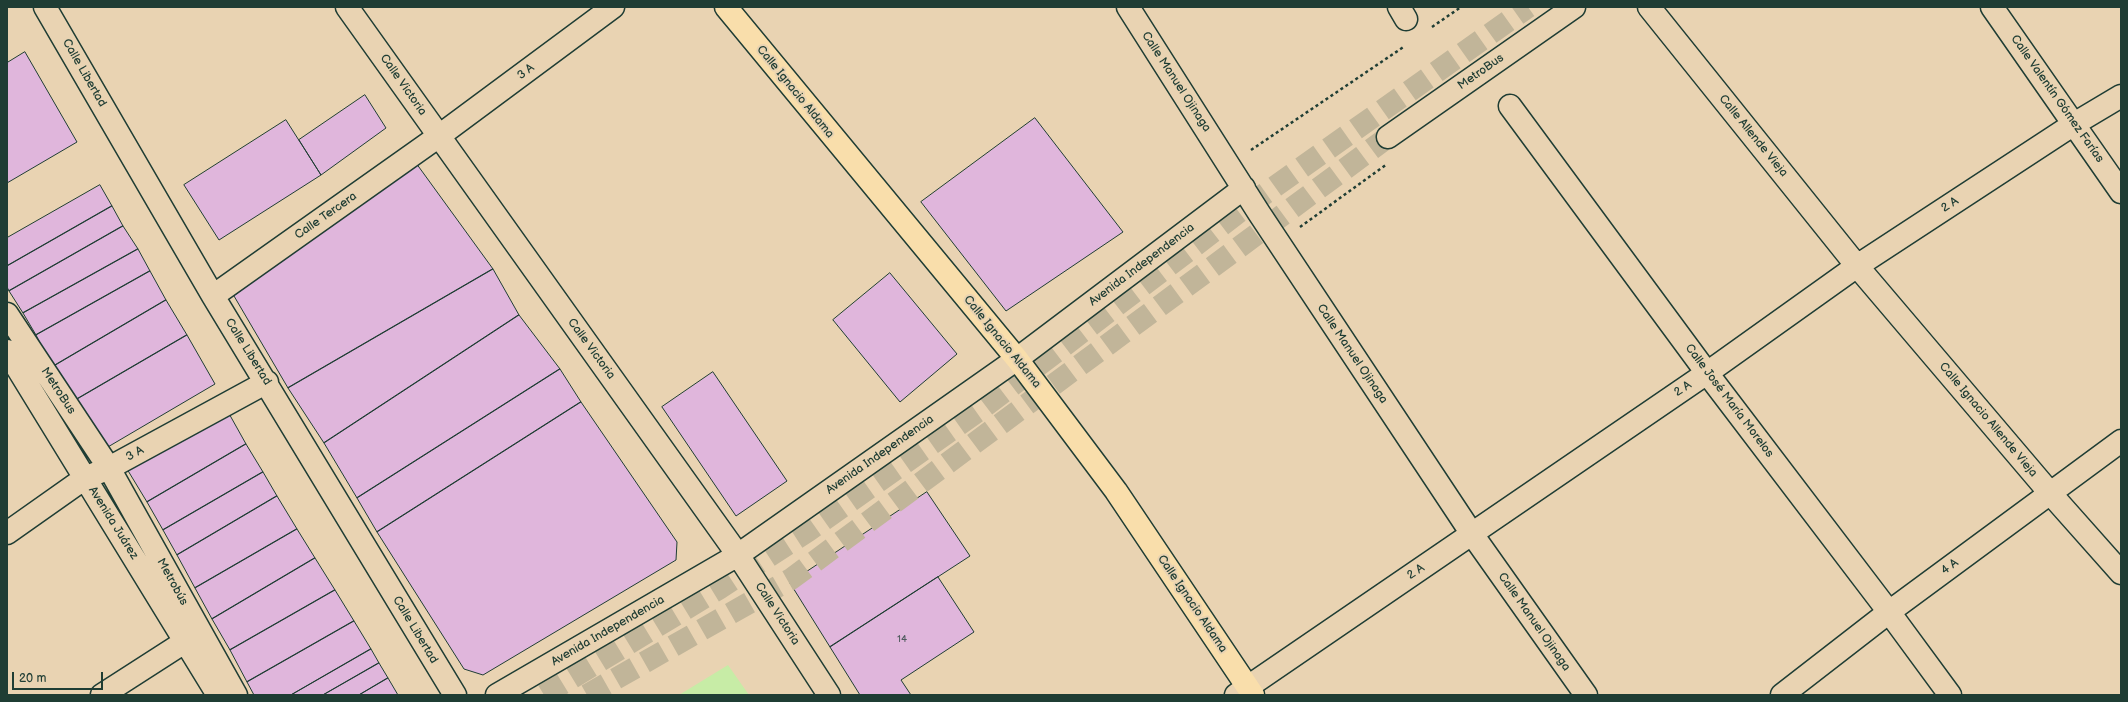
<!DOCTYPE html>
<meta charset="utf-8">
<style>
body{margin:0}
#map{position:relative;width:2128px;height:702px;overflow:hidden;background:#e9d3b2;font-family:"Balsamiq Sans",sans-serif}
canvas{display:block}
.frame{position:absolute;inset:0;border:8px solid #1f3d34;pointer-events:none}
.scale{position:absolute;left:12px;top:672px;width:91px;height:18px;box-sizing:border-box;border:2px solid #1f3d34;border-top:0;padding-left:5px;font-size:12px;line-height:14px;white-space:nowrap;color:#1f3d34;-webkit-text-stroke:3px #e9d3b2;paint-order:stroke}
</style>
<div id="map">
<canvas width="2128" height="702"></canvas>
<div class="frame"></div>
<div class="scale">20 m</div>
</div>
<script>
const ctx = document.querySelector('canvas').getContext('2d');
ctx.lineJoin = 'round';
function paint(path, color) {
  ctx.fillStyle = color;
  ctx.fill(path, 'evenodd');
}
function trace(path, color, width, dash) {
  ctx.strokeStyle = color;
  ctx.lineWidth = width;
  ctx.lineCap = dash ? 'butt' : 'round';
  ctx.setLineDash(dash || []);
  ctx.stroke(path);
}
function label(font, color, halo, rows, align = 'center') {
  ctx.font = font + ' "Balsamiq Sans",sans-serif';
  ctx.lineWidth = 4;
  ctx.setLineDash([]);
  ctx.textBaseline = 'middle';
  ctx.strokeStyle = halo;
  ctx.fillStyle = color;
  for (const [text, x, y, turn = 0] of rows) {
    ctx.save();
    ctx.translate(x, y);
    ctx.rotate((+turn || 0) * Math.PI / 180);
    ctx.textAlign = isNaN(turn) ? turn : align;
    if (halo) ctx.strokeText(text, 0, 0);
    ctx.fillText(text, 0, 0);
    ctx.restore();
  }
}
paint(new Path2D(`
 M728,665l21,30h-70z`), '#c7eca6');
const building = new Path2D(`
 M25,52l52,90 -70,41v-120z
 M365,95l21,33 -65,47 -22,-35z
 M1035,118l88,114 -117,79 -85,-109z
 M286,120l35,55 -102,65 -35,-55z
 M416,163l77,106 -205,119 -54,-92z
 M100,185l12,21 -105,60v-28z
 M112,206l11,20 -114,65 -2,-4v-21z
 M123,226l15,23 -115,64 -14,-22z
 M138,249l12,22 -114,64 -13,-22z
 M493,269l26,46 -195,128 -36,-55z
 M150,271l16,29 -114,67 -16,-32z
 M890,273l67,81 -57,48 -67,-82z
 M166,300l21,35 -115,67 -20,-35z
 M519,315l41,54 -203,129 -33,-55z
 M187,335l28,49 -114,67 -29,-49z
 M560,369l21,33 -204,130 -20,-34z
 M713,372l74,109 -51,35 -74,-109z
 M581,402l96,140 -1,18 -193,115 -19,-6 -87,-137z
 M227,410l19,34 -99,58 -20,-33z
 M246,444l17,28 -100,58 -16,-28z
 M263,472l14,24 -100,59 -14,-25z
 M927,492l43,64 -140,91 -40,-64z
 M277,496l20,33 -102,59 -18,-33z
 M297,529l18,29 -103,61 -17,-31z
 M315,558l20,32 -105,60 -18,-31z
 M938,577l36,55 -73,48 10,15h-51l-30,-48z
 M335,590l19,31 -107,61 -17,-32z
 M354,621l17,28 -80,46h-37l-7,-13z
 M371,649l8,14 -56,32h-32z
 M379,663l9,15 -29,17h-36z
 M388,678l10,17h-39z`);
paint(building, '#e0b6dc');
trace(building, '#1f3d34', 1);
trace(new Path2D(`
 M587,695l204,-116 597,-442`), '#c1b599', 22, [22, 11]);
trace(new Path2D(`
 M544,695l176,-107 88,-57 176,-124 255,-195 289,-205`), '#c1b599', 22, [22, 11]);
const minor = new Path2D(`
 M45,7l168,289 242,399
 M347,7l391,548 91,140
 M1128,7l131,206 213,321 114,161
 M1399,7l7,12
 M1649,7l208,259 193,227 71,80
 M1992,7l129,185
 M1510,106l197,267 182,239 61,83
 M1388,137l186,-130
 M213,296l226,-160 174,-129
 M7,314l102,154 127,227
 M7,351l211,344
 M7,533l78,-55 24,-10 158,-86
 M102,695l84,-54
 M497,695l241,-140 279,-196 227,-171
 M1236,695l471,-322 150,-107 217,-142 47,-28
 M1782,695l107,-83 232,-171`);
const major = new Path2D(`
 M726,7l291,352 99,132 137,204`);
trace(minor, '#1f3d34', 25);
trace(major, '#1f3d34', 25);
trace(new Path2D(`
 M1432,27l29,-20
 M1251,150l154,-104
 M1300,227l87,-63`), '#1f3d34', 2.5, [3, 3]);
trace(minor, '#e9d3b2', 22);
trace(major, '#f9deab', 22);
label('10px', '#4f5b5e', null, [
 ["14",902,639]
]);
label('12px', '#1f3d34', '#e9d3b2', [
 ["3 A",526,72,-37],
 ["MetroBus",1481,72,-35],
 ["Calle Libertad",84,73,60],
 ["Calle Manuel Ojinaga",1176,82,57],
 ["Calle Victoria",403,85,55],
 ["Calle Ignacio Aldama",795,92,51],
 ["Calle Valentín Gómez Farías",2057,99,55],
 ["Calle Allende Vieja",1753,136,51],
 ["2 A",1950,205,-33],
 ["Calle Tercera",326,216,-35],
 ["Avenida Independencia",1142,265,-37],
 ["Calle Ignacio Aldama",1002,342,51],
 ["Calle Victoria",591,349,54],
 ["Calle Libertad",248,352,58],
 ["Calle Manuel Ojinaga",1352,354,56],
 ["2 A",1683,389,-34],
 ["MetroBus",58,391,57],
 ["Calle José María Morelos",1729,401,53],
 ["Calle Ignacio Allende Vieja",1988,420,50],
 ["3 A",135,454,-29],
 ["Avenida Independencia",880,455,-35],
 ["Avenida Juárez",113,523,58],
 ["4 A",1950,567,-36],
 ["2 A",1416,572,-34],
 ["Metrobús",172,582,61],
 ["Calle Ignacio Aldama",1192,604,56],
 ["Calle Victoria",777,614,57],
 ["Calle Manuel Ojinaga",1534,622,55],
 ["Calle Libertad",415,630,59],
 ["Avenida Independencia",608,631,-30]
]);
</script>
